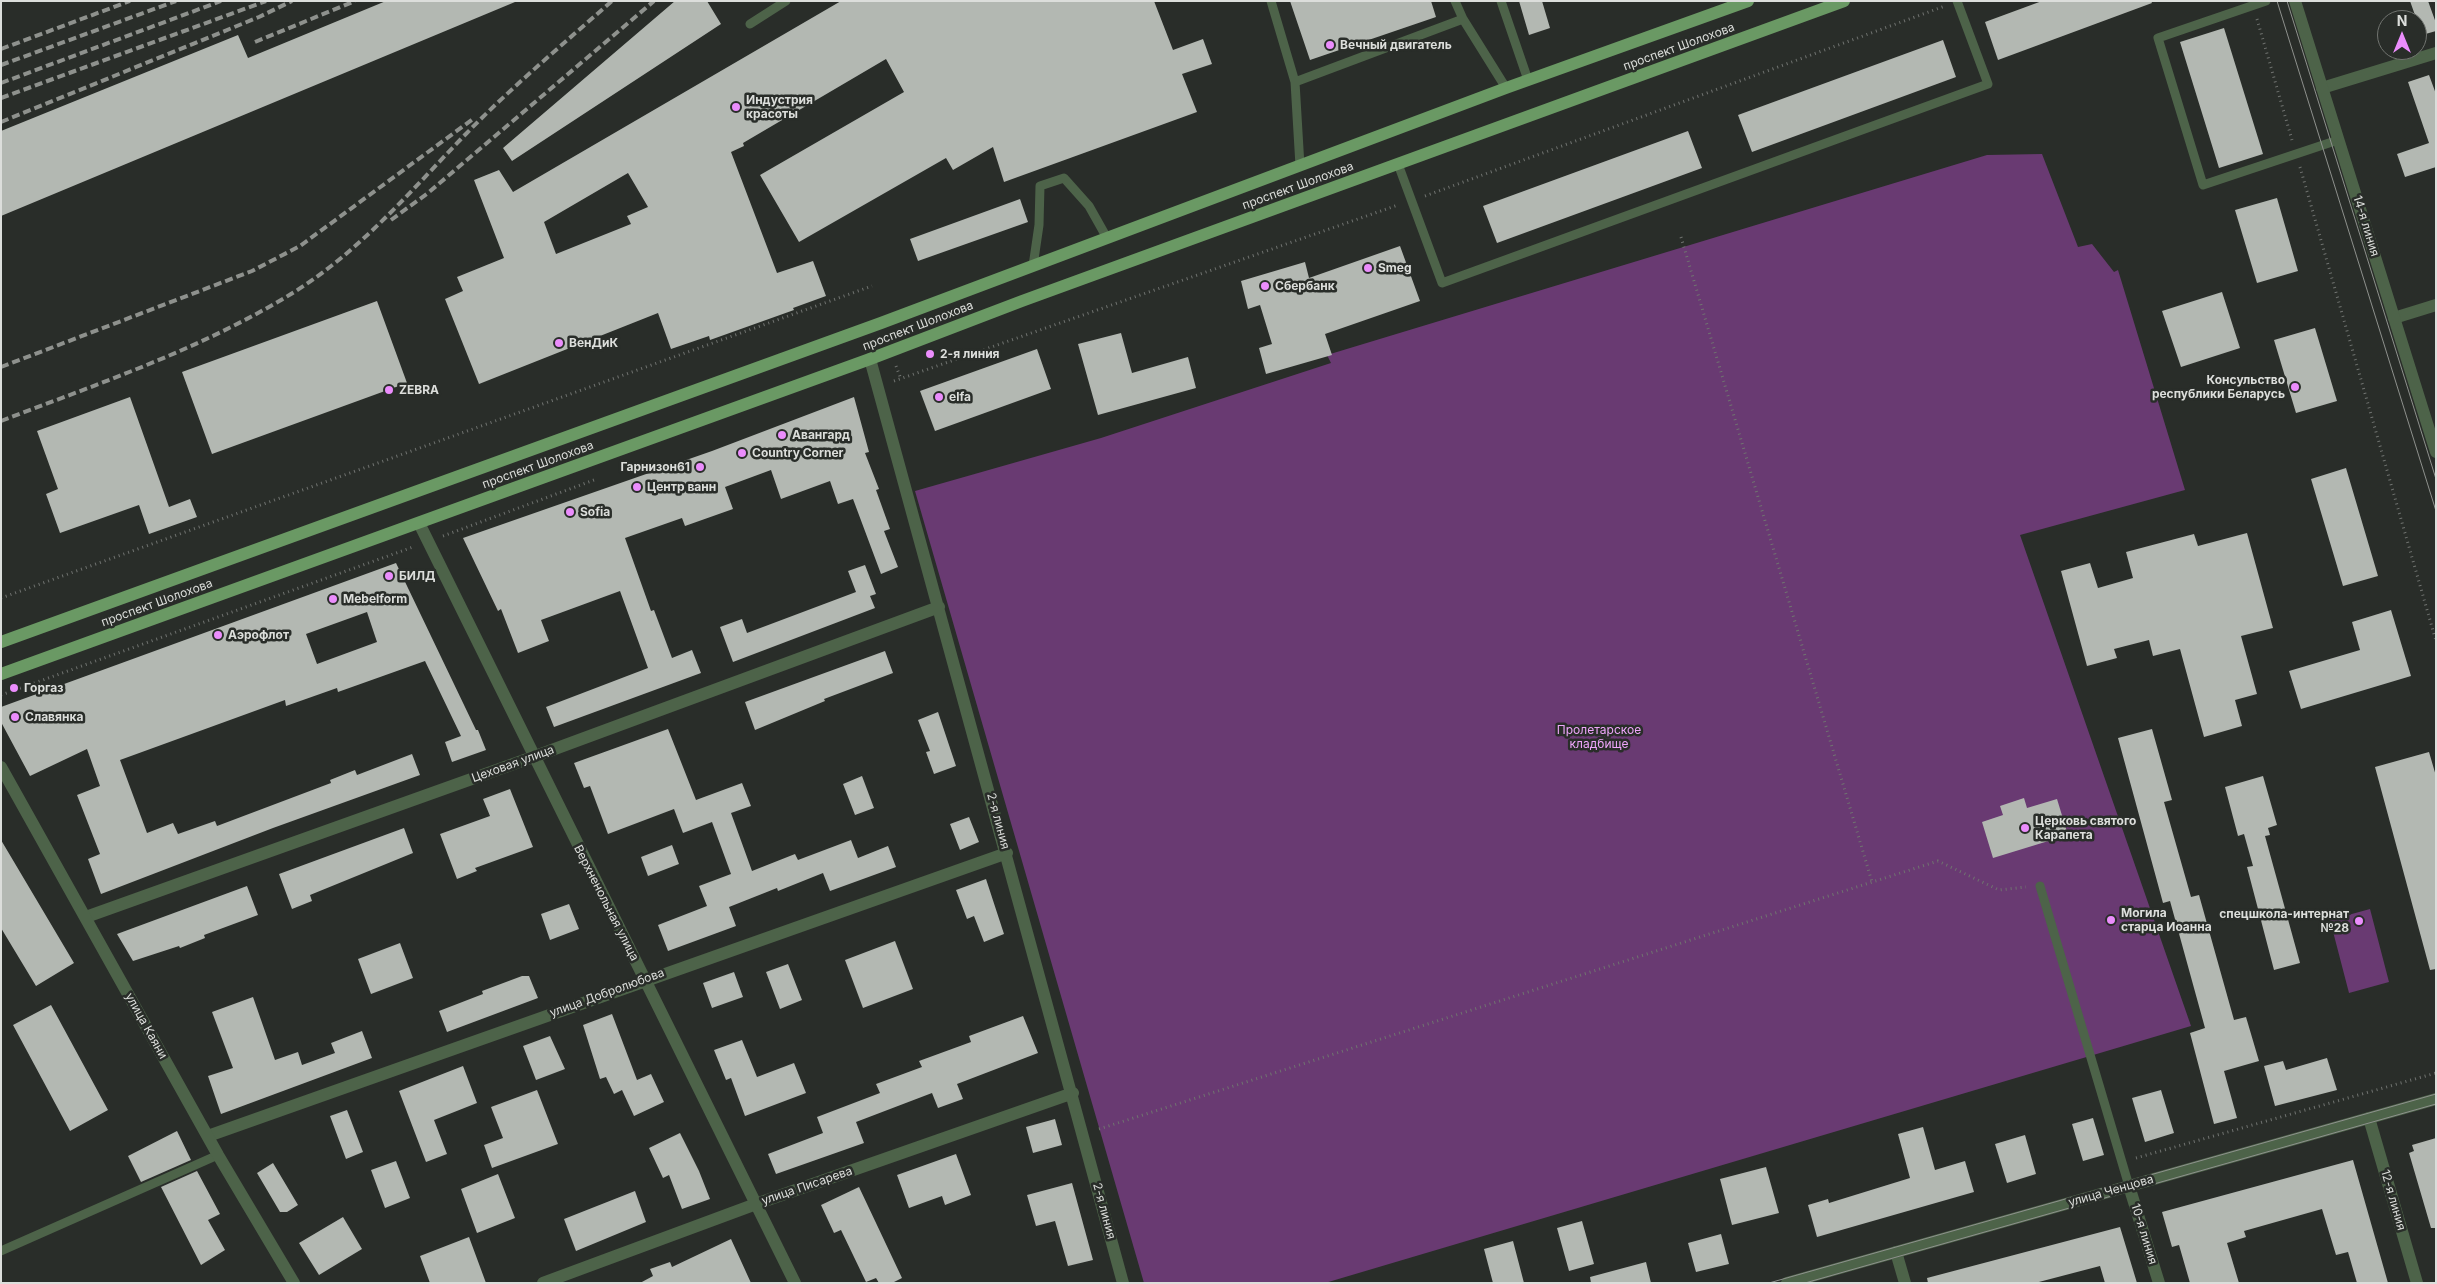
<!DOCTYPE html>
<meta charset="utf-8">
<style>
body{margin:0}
#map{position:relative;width:2437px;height:1284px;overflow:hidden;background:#292d29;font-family:Inter,sans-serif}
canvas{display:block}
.frame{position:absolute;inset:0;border:2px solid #dcdedb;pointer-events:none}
.north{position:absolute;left:2377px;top:10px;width:50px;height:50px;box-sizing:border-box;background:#292d29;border:1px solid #717470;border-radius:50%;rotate:0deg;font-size:14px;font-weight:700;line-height:20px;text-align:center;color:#dcdedb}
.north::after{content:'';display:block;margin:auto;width:18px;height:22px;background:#eb8dfc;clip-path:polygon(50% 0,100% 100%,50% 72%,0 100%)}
</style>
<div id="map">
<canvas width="2437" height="1284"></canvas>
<div class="frame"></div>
<div class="north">N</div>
</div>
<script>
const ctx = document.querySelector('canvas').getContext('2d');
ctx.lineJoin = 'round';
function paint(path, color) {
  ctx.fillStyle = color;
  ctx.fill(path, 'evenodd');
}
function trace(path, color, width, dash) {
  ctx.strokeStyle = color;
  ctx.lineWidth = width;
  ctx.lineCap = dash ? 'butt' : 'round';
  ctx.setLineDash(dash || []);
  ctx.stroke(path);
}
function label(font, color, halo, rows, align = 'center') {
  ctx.font = font + ' Inter,sans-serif';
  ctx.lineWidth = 5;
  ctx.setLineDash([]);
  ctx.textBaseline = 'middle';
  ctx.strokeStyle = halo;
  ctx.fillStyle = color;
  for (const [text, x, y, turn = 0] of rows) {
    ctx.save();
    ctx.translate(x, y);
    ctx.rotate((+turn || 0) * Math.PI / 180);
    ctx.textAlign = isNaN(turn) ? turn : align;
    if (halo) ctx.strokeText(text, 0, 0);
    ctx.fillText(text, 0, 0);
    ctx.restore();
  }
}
paint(new Path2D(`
 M2042,154l36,93 14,-3 22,28 4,-2 67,220 -165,45 171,491 -866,257h-181l-229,-792 186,-53 230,-75 -4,-8 660,-200z
 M2370,909l19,73 -40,11 -19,-73z`), '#693a72');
paint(new Path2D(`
 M386,1l129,1 -514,214v-85l237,-96 10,23z
 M675,1h32l14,23 -209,137 -9,-13z
 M841,1h313l19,49 30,-11 9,25 -30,10 15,38 -193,70 -11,-35 -40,23 -7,-12 -147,84 -39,-67 144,-83 -18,-33 -143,84 1,3 -13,6 46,121 36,-12 13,35 -33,12 1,2 -84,30 -1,-4 -38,13 -13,-36 -179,71 -34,-85 18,-8 -6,-14 47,-19 -30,-78 25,-10 14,22zM628,173l20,34 -21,9 4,8 -75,30 -12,-32z
 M1290,1h141l5,16 -126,43z
 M1519,1h23l8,27 -21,7z
 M2042,1h109l1,2 -154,57 -13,-38z
 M2410,1h18l8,22v8l-14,4z
 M2224,28l39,126 -44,14 -39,-126z
 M1943,40l13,37 -204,75 -14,-37z
 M2429,75l7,19v73l-31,10 -8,-23 32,-11 -21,-61z
 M1688,131l14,37 -205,75 -14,-37z
 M2277,198l21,73 -41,12 -22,-73z
 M1020,199l8,23 -110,39 -8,-22z
 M1400,246l20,55 -95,33 7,21 -66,19 -7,-26 13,-4 -12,-39 -12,4 -7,-28 64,-19 4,16z
 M2222,292l18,56 -59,19 -19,-56z
 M377,301l30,82 -195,71 -30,-82z
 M2315,328l22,73 -41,12 -22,-73z
 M1121,333l11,40 56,-16 8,31 -98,27 -20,-71z
 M1037,349l14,40 -116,42 -15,-40z
 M130,397l39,110 21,-8 7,18 -48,17 -10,-29 -79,28 -14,-39 12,-5 -21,-58z
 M854,397l15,55 -4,1 14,36 -3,1 14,39 -6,2 14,36 -17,7 -28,-75 -15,5 -8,-23 -49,18 -10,-29 -46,17 8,22 -48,17 -3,-8 -57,20 26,73 3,-1 18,48 20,-8 9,23 -147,54 -8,-20 102,-39 -28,-77 -79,29 8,21 -31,12 -17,-44 -3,2 -35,-73 249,-87z
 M2346,468l32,108 -35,10 -32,-107z
 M2247,533l26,95 -32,8 16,58 -22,6 7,26 -38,11 -24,-88 -27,7 -4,-16 -35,9 3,9 -30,8 -26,-95 29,-8 8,25 35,-10 -7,-26 68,-18 4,12z
 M396,563l80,167h2l8,20 -34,12 -7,-20 16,-6 -36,-75 -87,31 -1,-4 -51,18 -1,-6 -165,60 27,73 26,-10 5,11 37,-13 2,5 114,-43 -1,-3 25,-10 2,5 55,-21 8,21 -147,53 -172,66 -13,-35 12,-5 -23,-59 23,-9 -13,-37 -57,27 -29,-54v-15zM367,612l10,30 -60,22 -11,-30z
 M865,565l11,29 -6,2 5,12 -142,54 -13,-35 22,-8 5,14 109,-41 -8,-21z
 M2391,610l20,66 -110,33 -12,-38 71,-21 -8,-28z
 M885,651l8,22 -69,26 1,2 -70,29 -10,-28z
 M938,712l18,54 -22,8 -8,-22 4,-1 -12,-31z
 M668,729l28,71 46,-17 9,23 -20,7 21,58 43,-17 3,6 53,-20 7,18 30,-12 8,21 -66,24 -7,-18 -45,18 -1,-3 -48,19 7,19 -68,25 -10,-26 49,-19 -8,-20 32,-12 -19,-52 -29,11 -9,-24 -66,25 -18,-48 -6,2 -10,-25z
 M2152,729l20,71 -8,2 27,95 8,-2 35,125 12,-3 13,44 -35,10 13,47 -23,6 -24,-91 15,-5 -35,-127 -7,2 -45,-165z
 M2429,752l7,24v193l-6,1 -55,-203z
 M862,776l12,32 -19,7 -12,-31z
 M2263,776l14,49 -9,3 2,7 -5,1 35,127 -26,7 -27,-103 6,-1 -9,-32 -6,2 -13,-49z
 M510,789l23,58 -58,21 2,3 -20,8 -17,-45 50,-18 -7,-17z
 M2024,798l3,10 30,-9 11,36 -75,23 -11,-36 21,-7 -3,-9z
 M969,817l10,25 -19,8 -10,-26z
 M404,828l9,25 -103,42 2,6 -20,8 -13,-35z
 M1,840l73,123 -38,23 -35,-58z
 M672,845l7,19 -31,12 -7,-19z
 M986,879l18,55 -20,8 -10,-26 -7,3 -11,-29z
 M247,886l11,29 -54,20 1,3 -25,10 -1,-2 -46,15 -16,-27z
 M569,904l10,25 -29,11 -9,-26z
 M895,941l18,48 -50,19 -18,-48z
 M400,943l13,35 -42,16 -13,-35z
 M788,964l14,36 -22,9 -14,-37z
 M734,972l9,25 -31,11 -9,-25z
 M522,976h7l9,22 -91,34 -8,-21 44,-17 -1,-3z
 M253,997l22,63 23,-8 4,13 33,-12 -4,-10 31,-12 10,27 -151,56 -13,-38 25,-8 -21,-56z
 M51,1005l57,105 -38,21 -57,-106z
 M612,1014l25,66 14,-6 13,28 -30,14 -12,-26 -8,4 -8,-17 -6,2 -17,-54z
 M1023,1016l15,37 -81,31 6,15 -25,9 -6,-15 -76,29 8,21 -88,31 -8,-20 55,-21 -6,-16 63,-24 -4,-9 46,-17 -3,-6 52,-19 -2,-6z
 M550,1036l15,33 -29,11 -13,-34z
 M742,1040l15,37 37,-14 12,30 -61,23 -14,-38 -5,2 -12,-30z
 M2327,1058l10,32 -62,16 -11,-40 19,-5 3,9z
 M463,1066l14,37 -43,17 13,34 -21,8 -27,-71z
 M537,1090l21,54 -66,24 -8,-23 19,-7 -12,-31z
 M2161,1090l13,43 -29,9 -13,-44z
 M347,1110l16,42 -17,7 -16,-43z
 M2093,1118l11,37 -21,6 -11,-37z
 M1055,1119l7,26 -29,8 -7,-26z
 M1923,1127l12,43 30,-9 9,31 -157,45 -9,-32 20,-6 1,4 81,-25 -12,-44z
 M177,1131l14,29 -50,22 -13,-26z
 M680,1133l19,38 11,28 -28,10 -13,-34 -6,3 -14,-30z
 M2025,1135l11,39 -29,9 -12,-39z
 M2436,1138v90h-5l-22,-75 5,-2 -2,-6z
 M956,1154l15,41 -26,10 -3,-9 -33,12 -12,-33z
 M2353,1160l35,123h-31l-9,-31 -12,3 -14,-46 -78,22 2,6 -19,6 12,40h-49l-11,-38 -7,2 -10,-35z
 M396,1161l14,37 -25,10 -14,-38z
 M273,1163l25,42 -11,7h-7l-23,-39z
 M1766,1167l13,46 -47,12 -12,-46z
 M197,1171l23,43 -12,6 17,30 -24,15 -40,-78z
 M498,1174l17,44 -38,15 -16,-44z
 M1072,1183l21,77 -25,6 -13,-45 -19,5 -9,-31z
 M859,1187l43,91 -10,5h-13l-3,-5 -10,4 -25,-52 -7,3 -13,-28z
 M635,1191l11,31 -70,29 -12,-32z
 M343,1217l19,32 -43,26 -20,-32z
 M1582,1221l12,43 -25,7 -12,-43z
 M2120,1227l17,56h-32l-5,-17 -65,17h-107l-1,-5z
 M1721,1234l8,30 -33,8 -8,-29z
 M469,1237l17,46h-56l-10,-27z
 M731,1239l20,44h-111l13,-7 -3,-7 20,-7 2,5z
 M1513,1241l11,42h-31l-9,-34z
 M1646,1262l5,21h-60l-1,-6z`), '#b3b8b2');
trace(new Path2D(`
 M2257,19l35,121
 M2300,167l136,474
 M1425,196l520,-190
 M1681,237l191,645
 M896,366l5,13
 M894,381l504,-176
 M443,536l151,-56
 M1,598l871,-312
 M1,695l412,-148
 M1099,1129l839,-268 61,29 27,-3
 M2136,1158l300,-85`), '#707370', 3, [1, 4]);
trace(new Path2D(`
 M1271,1l24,81
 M1455,1l8,18
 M1501,1l27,79
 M2266,1l-108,37 45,147 135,-45
 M750,24l36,-23
 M1398,164l44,119 546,-199 -31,-83
 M1300,166l-5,-84 168,-63 43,69
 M1033,266l6,-41 1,-39 24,-8 25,28 18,32
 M2040,886l89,300
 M1,1251l217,-96`), '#4d6349', 9);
trace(new Path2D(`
 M2322,88l114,-35
 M2394,318l42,-13
 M870,359l253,924
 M419,523l376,760
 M86,917l447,-160 406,-150
 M2369,1118l48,165
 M208,1136l799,-283
 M2129,1186l30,97
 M1896,1252l9,31
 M543,1283l213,-79 317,-111`), '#4d6349', 12);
trace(new Path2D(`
 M2295,1l141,451
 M1,767l217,388 76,128
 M1787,1283l649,-184`), '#4d6349', 12);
trace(new Path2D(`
 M1,642l880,-319 625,-235 242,-87
 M1,674l869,-315 152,-58 822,-300`), '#6a9964', 12);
trace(new Path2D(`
 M2277,1l159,510
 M2287,1l149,478
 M1769,1283l667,-189
 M1805,1283l631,-179`), '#8e918d', 1);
trace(new Path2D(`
 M255,42l100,-41
 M1,49l129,-48
 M1,65l175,-64
 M1,83l220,-82
 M1,98l265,-97
 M1,122l258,-105 33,-16
 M391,220l37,-27 226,-192
 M1,367l251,-96 48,-25 173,-127
 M1,421c99,-38 200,-72 290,-127 67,-41 117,-100 170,-155 47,-49 100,-93 151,-138`), '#8e918d', 4, [8, 4]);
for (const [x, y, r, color] of [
 [1330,45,5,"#eb8dfc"],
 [736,107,5,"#eb8dfc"],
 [1368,268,5,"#eb8dfc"],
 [1265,286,5,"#eb8dfc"],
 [559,343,5,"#eb8dfc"],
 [930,354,5,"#eb8dfc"],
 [2295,387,5,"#eb8dfc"],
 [389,390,5,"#eb8dfc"],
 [939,397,5,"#eb8dfc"],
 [782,435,5,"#eb8dfc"],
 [742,453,5,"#eb8dfc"],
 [700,467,5,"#eb8dfc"],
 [637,487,5,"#eb8dfc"],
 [570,512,5,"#eb8dfc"],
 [389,576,5,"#eb8dfc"],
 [333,599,5,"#eb8dfc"],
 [218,635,5,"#eb8dfc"],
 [14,688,5,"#eb8dfc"],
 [15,717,5,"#eb8dfc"],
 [2025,828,5,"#eb8dfc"],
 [2111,920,5,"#eb8dfc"],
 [2359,921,5,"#eb8dfc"]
]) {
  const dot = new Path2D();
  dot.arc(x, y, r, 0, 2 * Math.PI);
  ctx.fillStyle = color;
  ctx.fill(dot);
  trace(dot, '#292d29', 2);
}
label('bold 12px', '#dcdedb', '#292d29', [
 ["Вечный двигатель",1340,45],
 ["Индустрия",746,100],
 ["красоты",746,114],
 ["Smeg",1378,268],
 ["Сбербанк",1275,286],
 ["ВенДиК",569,343],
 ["2-я линия",940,354],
 ["Консульство",2285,380,"right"],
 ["республики Беларусь",2285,394,"right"],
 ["ZEBRA",399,390],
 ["elfa",949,397],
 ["Авангард",792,435],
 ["Country Corner",752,453],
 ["Гарнизон61",690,467,"right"],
 ["Центр ванн",647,487],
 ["Sofia",580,512],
 ["БИЛД",399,576],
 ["Mebelform",343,599],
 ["Аэрофлот",228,635],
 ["Горгаз",24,688],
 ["Славянка",25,717],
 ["Церковь святого",2035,821],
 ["Карапета",2035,835],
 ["Могила",2121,913],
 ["старца Иоанна",2121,927],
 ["спецшкола-интернат",2349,914,"right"],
 ["№28",2349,928,"right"]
], 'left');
label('12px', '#dcdedb', '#292d29', [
 ["проспект Шолохова",1679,47,-20],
 ["проспект Шолохова",1298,186,-20],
 ["14-я линия",2366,226,73],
 ["проспект Шолохова",918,326,-21],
 ["проспект Шолохова",538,465,-20],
 ["проспект Шолохова",157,603,-20],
 ["Цеховая улица",513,764,-20],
 ["2-я линия",998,821,75],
 ["Верхненольная улица",606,903,63],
 ["улица Добролюбова",607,993,-20],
 ["улица Каяни",146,1026,61],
 ["улица Писарева",807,1186,-19],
 ["улица Ченцова",2111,1191,-16],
 ["12-я линия",2393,1200,74],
 ["2-я линия",1104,1211,75],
 ["10-я линия",2144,1234,73]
]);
label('12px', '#efa6fb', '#292d29', [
 ["Пролетарское",1599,730],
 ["кладбище",1599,744]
]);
</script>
